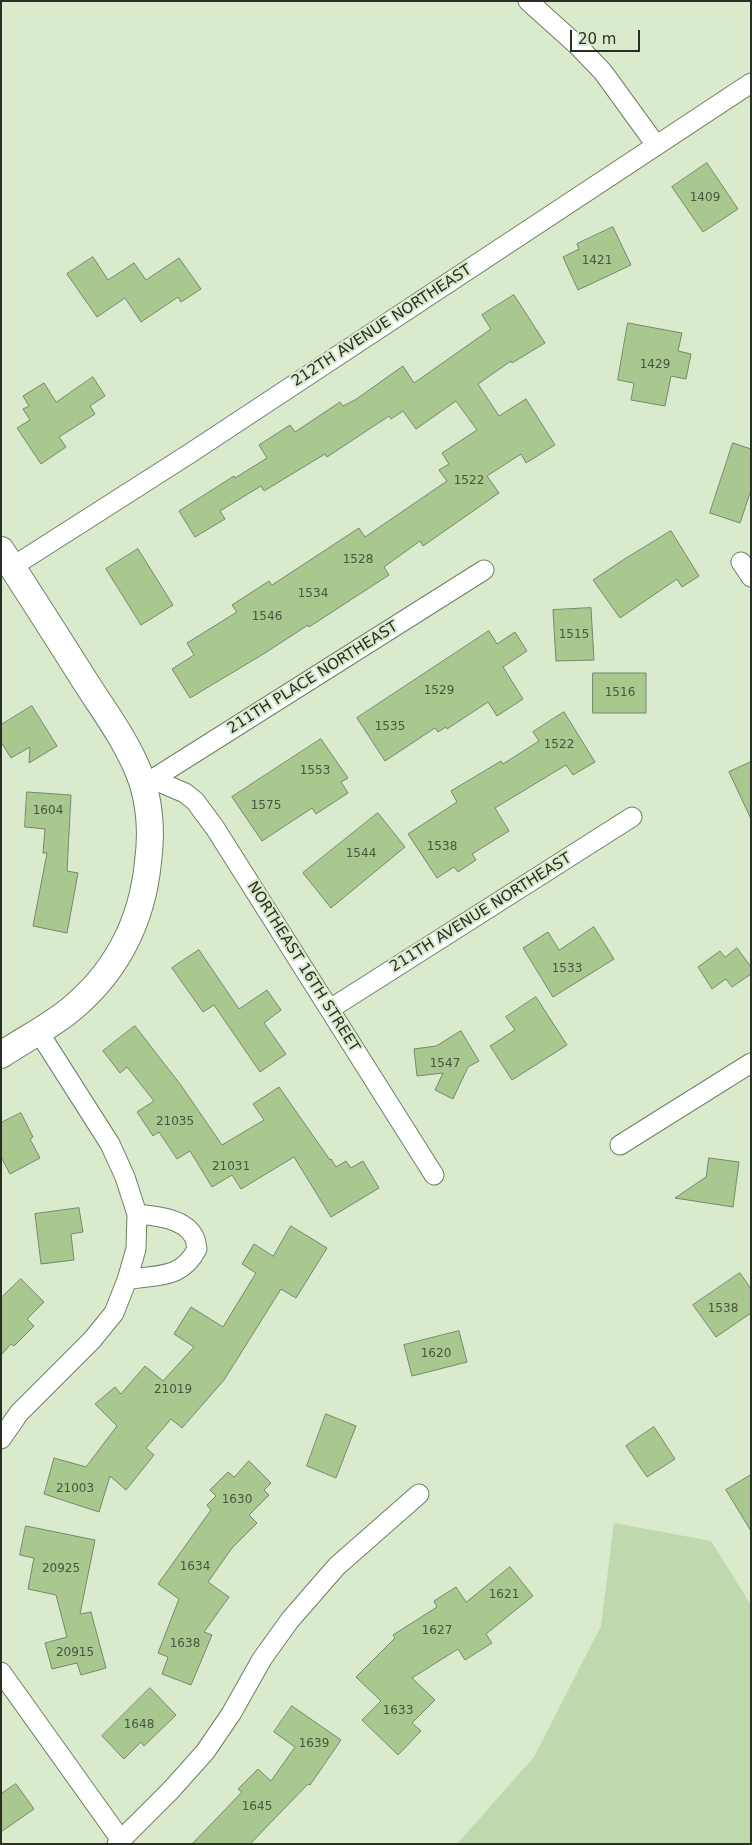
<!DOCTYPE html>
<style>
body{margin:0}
#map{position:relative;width:752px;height:1845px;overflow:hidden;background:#d9eacd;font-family:"DejaVu Sans",sans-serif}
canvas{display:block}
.frame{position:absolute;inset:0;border:2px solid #292f24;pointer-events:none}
.scale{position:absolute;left:570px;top:30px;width:70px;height:22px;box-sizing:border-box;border:2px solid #292f24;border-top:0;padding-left:6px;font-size:15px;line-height:18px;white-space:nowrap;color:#292f24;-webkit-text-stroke:4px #d9eacd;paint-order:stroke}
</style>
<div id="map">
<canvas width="752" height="1845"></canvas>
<div class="frame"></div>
<div class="scale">20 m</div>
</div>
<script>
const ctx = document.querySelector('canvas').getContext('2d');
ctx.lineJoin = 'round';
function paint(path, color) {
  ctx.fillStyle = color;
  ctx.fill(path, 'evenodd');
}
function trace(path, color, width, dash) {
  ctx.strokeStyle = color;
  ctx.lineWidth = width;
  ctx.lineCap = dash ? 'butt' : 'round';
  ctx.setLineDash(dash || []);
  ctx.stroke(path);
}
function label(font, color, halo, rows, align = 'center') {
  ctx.font = font + ' "DejaVu Sans",sans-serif';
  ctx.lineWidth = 4.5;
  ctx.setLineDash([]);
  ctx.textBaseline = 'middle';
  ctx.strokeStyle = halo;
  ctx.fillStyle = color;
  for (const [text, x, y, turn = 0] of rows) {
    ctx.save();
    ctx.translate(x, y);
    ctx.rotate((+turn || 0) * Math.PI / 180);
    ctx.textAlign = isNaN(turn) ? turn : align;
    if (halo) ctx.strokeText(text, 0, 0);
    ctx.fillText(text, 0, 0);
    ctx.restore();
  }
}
paint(new Path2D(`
 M614,1523l97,18 40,64v239h-294l77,-87 67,-131z`), '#bfd8ad');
const building = new Path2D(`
 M707,163l31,46 -35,23 -31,-45z
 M613,227l18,38 -53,25 -15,-33 16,-8 -2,-5z
 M93,257l15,23 26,-17 12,17 33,-22 22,31 -20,13 -3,-5 -37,25 -16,-24 -28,19 -30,-43z
 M514,295l31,48 -33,20 -1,-2 -33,23 21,32 27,-17 29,46 -29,18 -5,-9 -34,22 12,17 -76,53 -3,-5 -36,26 5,8 -80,52 -1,-2 -43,28 -75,45 -18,-29 22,-14 -7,-12 50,-31 -5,-7 37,-24 3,4 87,-57 6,9 82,-56 -8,-11 10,-6 -7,-11 35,-23 -21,-29 -40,28 -13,-18 -12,8 -2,-3 -62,41 -2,-3 -61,37 -3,-5 -41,25 5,8 -30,18 -16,-26 55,-35 1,2 32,-20 -8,-13 31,-20 5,7 45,-30 3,4 12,-6 48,-34 11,17 77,-54 -9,-14z
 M628,323l54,10 -4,18 13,3 -5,25 -15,-3 -6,30 -34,-6 3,-17 -16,-3z
 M93,377l12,19 -15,10 5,8 -36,23 7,10 -25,17 -24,-36 13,-8 -7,-11 6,-3 -6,-10 21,-13 12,19z
 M733,443l18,6v41l-11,33 -30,-10z
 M671,531l28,45 -17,11 -5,-8 -57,39 -27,-38 30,-20z
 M138,549l35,56 -32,20 -35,-56z
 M591,608l3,52 -38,1 -3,-51z
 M489,631l8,13 18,-12 12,19 -24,16 20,32 -26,17 -9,-14 -41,27 -1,-2 -8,5 -3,-4 -50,33 -28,-43z
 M593,673h53v40h-53z
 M32,706l25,40 -28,17 1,-16 -19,11 -10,-16v-17z
 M564,712l31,50 -22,13 -7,-10 -71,43 14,23 -37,23 4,6 -18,12 -4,-5 -17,11 -29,-44 49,-32 -6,-11 50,-30 2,3 36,-23 -6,-9z
 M321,739l27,39 -7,4 7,11 -32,21 -4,-6 -50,33 -30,-44z
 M751,762v57l-22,-47z
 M27,792l44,3 -4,76 11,2 -11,60 -34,-7 14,-73h-4l2,-24 -20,-2z
 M378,813l27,34 -74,61 -28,-35z
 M594,927l20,32 -61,38 -30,-49 25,-16 11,18z
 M737,948l14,19v7l-19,13 -6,-8 -14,10 -14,-22 22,-16 5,6z
 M199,950l40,59 28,-19 14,20 -17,13 22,31 -26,18 -46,-67 -11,7 -31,-44z
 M536,997l31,48 -55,35 -22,-34 25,-16 -9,-13z
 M135,1026l45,58 42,61 42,-25 -11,-16 26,-17 51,73 1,-1 5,8 10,-6 5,7 12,-7 16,27 -48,29 -37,-60 -53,32 -9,-14 -20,12 -22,-36 -13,8 -18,-27 -6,4 -16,-24 17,-11 -27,-34 -7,6 -17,-22z
 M461,1031l18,30 -11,6 -15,32 -18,-9 8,-17 -26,3 -3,-27 22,-3z
 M21,1113l12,24 -3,2 10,19 -30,16 -9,-17v-34z
 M709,1158l30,4 -6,45 -58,-9 31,-21z
 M79,1208l4,24 -12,2 3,26 -33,4 -6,-50z
 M291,1226l36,22 -31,50 -15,-9 -57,91 -42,48 -11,-9 -25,29 8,7 -28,35 -16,-14 -11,36 -55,-18 10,-36 32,9 31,-41 -22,-22 20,-17 6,7 24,-28 18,15 31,-34 -20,-13 17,-27 32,20 33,-54 -14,-9 12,-20 19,12z
 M740,1273l11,16v24l-35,24 -23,-32z
 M21,1279l23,23 -17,17 7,7 -20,20 -3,-2 -10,11v-57z
 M459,1331l8,31 -55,14 -8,-31z
 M326,1414l30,12 -20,52 -29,-12z
 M654,1427l21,32 -28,18 -21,-31z
 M249,1461l22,22 -7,7 5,5 -20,20 8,8 -25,25 -24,34 21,15 -25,35 8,3 -21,50 -29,-11 6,-17 -10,-4 21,-54 -21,-15 53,-74 -4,-5 9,-9 -6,-6 18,-18 6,5z
 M751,1475v56l-25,-41z
 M26,1526l69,14 -15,74 11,-2 15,56 -25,7 -4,-12 -25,6 -7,-26 22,-6 -11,-42 -28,-6 6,-31 -14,-3z
 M510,1567l23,29 -47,38 6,9 -27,17 -7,-11 -46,29 23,22 -23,23 9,8 -23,24 -36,-35 19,-19 -25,-24 39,-39 -2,-3 44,-28 -3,-6 22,-14 10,15z
 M150,1688l26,27 -32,31 -3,-4 -17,17 -22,-23z
 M292,1706l49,34 -31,45 -2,-1 -58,60h-58l50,-52 -4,-3 20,-20 13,12 24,-34 -21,-15z
 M16,1784l18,25 -33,23v-38z`);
paint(building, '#a8c88f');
trace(building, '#77876c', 1);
const street = new Path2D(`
 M528,1l50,45 25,26 53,73
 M741,562l10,15
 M12,567l177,-113 562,-371
 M152,779l33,14 10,8 20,27 219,347
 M145,784l339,-214
 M330,1009l302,-192
 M620,1145l131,-82
 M127,1280c30,-6 54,0 70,-31 -1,-4 -1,-9 -3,-12 -9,-19 -39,-21 -57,-23
 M1,1439l18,-26 73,-73 22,-27 13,-33 9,-31 1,-35 -12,-37 -15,-33 -72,-113
 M1,1672l120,168
 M117,1844l54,-54 34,-38 26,-38 31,-55 28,-39 47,-54 82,-72`);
const secondary = new Path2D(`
 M1,550c29,44 56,87 84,131 19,30 41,59 54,92 11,27 13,60 9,89 -6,62 -34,114 -83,152 -20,15 -43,27 -64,41`);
trace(street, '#6f7f64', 21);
trace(secondary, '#6f7f64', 28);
trace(street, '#fff', 19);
trace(secondary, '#fff', 26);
label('12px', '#49553f', null, [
 ["1409",705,198],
 ["1421",597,261],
 ["1429",655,365],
 ["1522",469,481],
 ["1528",358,560],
 ["1534",313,594],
 ["1546",267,617],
 ["1515",574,635],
 ["1529",439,691],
 ["1516",620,693],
 ["1535",390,727],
 ["1522",559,745],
 ["1553",315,771],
 ["1575",266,806],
 ["1604",48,811],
 ["1538",442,847],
 ["1544",361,854],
 ["1533",567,969],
 ["1547",445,1064],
 ["21035",175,1122],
 ["21031",231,1167],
 ["1538",723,1309],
 ["1620",436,1354],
 ["21019",173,1390],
 ["21003",75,1489],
 ["1630",237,1500],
 ["1634",195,1567],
 ["20925",61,1569],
 ["1621",504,1595],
 ["1627",437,1631],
 ["1638",185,1644],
 ["20915",75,1653],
 ["1633",398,1711],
 ["1648",139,1725],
 ["1639",314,1744],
 ["1645",257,1807]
]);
label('15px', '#292f24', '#d9eacd', [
 ["212TH AVENUE NORTHEAST",382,326,-33],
 ["211TH PLACE NORTHEAST",313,678,-32],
 ["211TH AVENUE NORTHEAST",481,913,-32],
 ["NORTHEAST 16TH STREET",303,967,58]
]);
</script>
